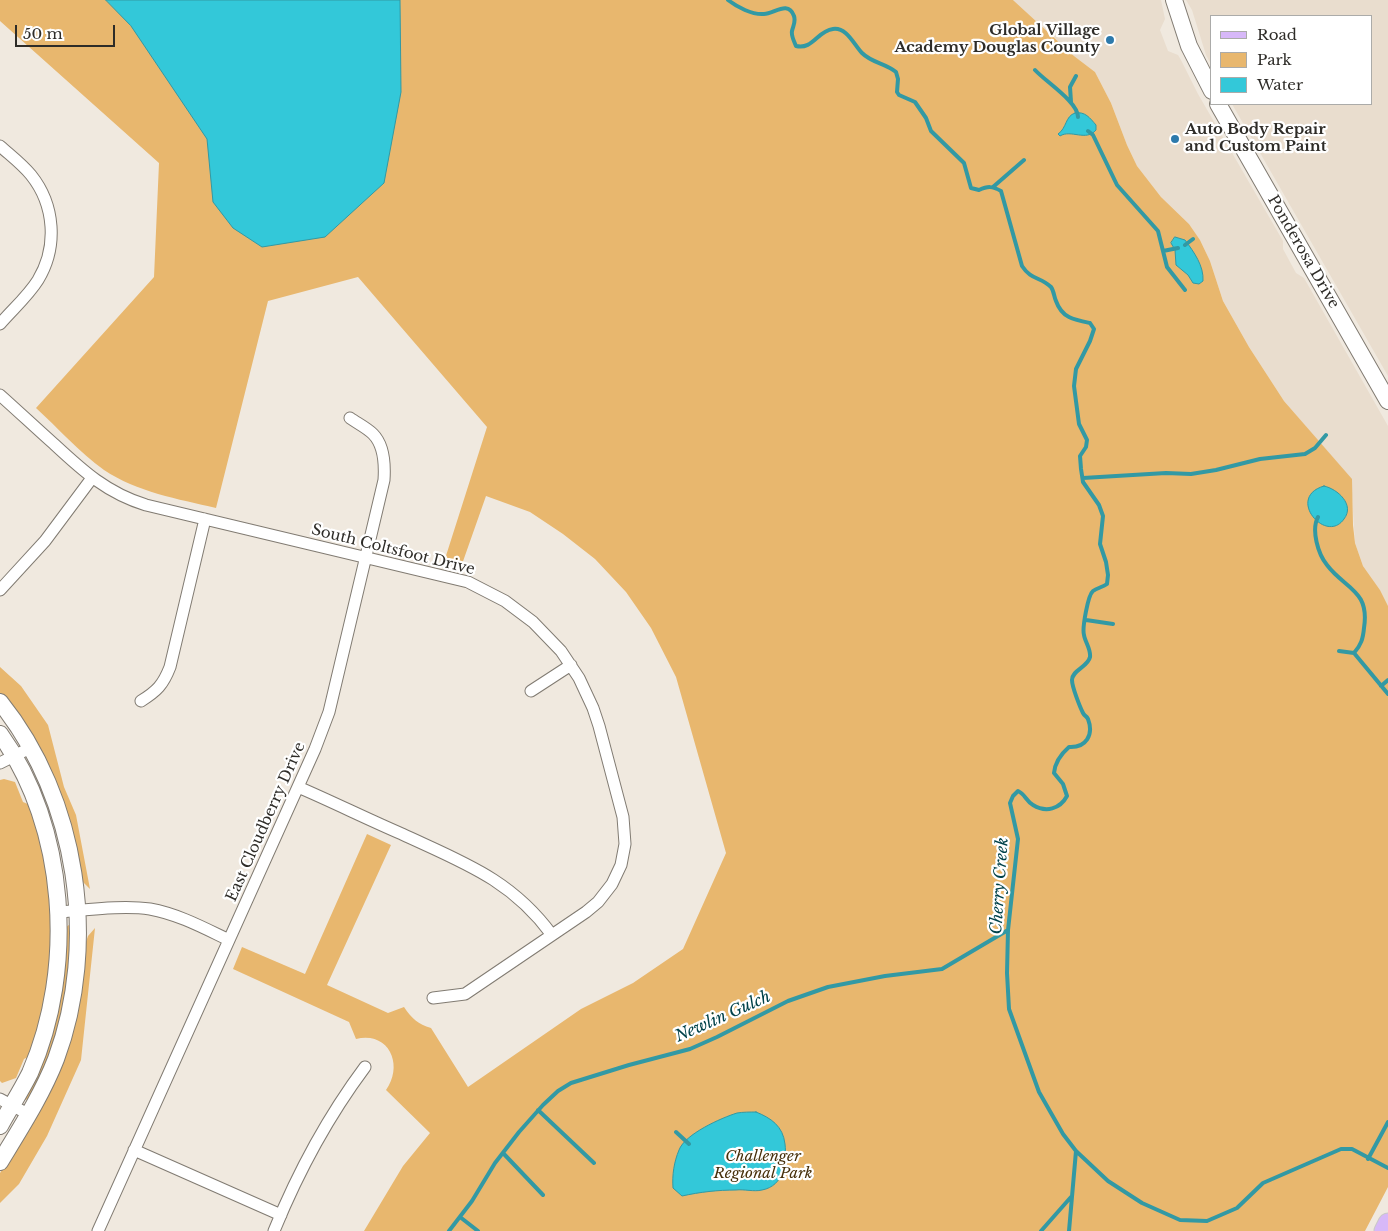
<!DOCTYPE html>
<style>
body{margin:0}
#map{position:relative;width:1388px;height:1231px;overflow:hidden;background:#f0e9df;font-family:"Libre Baskerville",serif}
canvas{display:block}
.legend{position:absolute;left:1210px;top:15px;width:162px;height:90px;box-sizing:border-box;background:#fff;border:1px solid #ababa9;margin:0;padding:6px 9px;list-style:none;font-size:15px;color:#2e2c28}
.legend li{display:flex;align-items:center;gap:10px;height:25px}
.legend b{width:25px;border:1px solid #ababa9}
.scale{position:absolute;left:15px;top:25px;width:100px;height:22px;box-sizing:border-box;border:2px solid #2e2c28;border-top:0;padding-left:6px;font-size:15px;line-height:18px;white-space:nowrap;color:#2e2c28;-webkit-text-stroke:4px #fff;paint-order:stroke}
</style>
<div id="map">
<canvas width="1388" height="1231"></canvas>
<ul class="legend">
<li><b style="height:6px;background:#d7b8f8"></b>Road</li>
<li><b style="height:14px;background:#e8b76e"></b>Park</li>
<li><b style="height:14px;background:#33c8d9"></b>Water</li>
</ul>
<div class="scale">50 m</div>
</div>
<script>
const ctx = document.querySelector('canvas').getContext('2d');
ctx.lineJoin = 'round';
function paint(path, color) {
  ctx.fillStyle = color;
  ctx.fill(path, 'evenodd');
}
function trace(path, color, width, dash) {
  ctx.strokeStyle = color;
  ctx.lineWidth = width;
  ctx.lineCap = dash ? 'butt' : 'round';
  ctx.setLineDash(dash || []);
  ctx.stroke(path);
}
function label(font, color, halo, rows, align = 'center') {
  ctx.font = font + ' "Libre Baskerville",serif';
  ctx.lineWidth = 4.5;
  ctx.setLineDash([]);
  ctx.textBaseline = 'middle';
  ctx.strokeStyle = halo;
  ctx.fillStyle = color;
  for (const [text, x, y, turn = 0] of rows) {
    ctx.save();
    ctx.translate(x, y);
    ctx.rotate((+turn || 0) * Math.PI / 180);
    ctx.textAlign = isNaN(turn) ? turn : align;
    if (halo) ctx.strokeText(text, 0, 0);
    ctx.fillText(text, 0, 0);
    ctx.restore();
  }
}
paint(new Path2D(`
 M1013,0h148l4,19 -5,11 8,21 10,4 3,5 17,34 85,147v8l13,24 8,5 84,148v180l-8,-16 -17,-24 -8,-23 -4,-64 -67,-78 -35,-54 -26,-46 -13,-40 -10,-21 -11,-16 -28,-27 -24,-31 -10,-21 -16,-42 -16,-31 -21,-16z
 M1186,0h202v376l-156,-272h140v-88h-160v50l-6,-11 -14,-45z`), '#e9ddce');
paint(new Path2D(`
 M0,0h1013l61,56 21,16 16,31 16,42 10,21 24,31 28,27 11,16 10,21 13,40 26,46 35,54 68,78 1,46 2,18 8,23 17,24 8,16v581l-23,44h-1001l39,-65 27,-33 -44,-43c18,-25 3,-59 -30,-51l-7,-17 -116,-53 9,-22 63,27 62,-140 24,11 -64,140 61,28 16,-6c8,12 14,17 27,21l37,59 113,-78 52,-26 50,-34 43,-96 -50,-176 -25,-49 -25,-36 -31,-33 -32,-25 -33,-22 -44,-16 -25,71 -17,-5 43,-135 -129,-150 -90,24 -52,207c-38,-9 -79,-16 -112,-38 -25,-18 -46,-42 -68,-62l118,-131 5,-114 -159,-142z
 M0,667l21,19 27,39 16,62 12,28 14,74 -7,-7 -11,-53 -14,-42 -9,-22 -5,-2 -29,-50 -15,-20z
 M4,779l11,3 8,20 7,3 13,40 10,61 -6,89 -17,61 -6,3 -8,19 -14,5 -2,-2v-301z
 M70,924l2,41 -19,87 -23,46 -7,3 41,-172z
 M95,928l-14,132 -34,76 -28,48 -19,19v-30l25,-41 53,-119 8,-71 2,-6z`), '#e8b76e');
const water = new Path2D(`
 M106,0h294l1,92 -17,91 -59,54 -63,10 -29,-19 -20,-26 -6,-63 -76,-113z
 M1075,113c10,-2 15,5 21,12v5c-10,12 -25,-1 -36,6l-2,-2c9,-6 7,-18 17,-21z
 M1175,237l10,3c9,12 19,26 18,41l-4,3 -6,-1 -5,-8 -12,-10 -1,-15 -4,-7z
 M1324,486c14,3 31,19 20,33 -18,26 -59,-22 -20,-33z
 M756,1112c15,6 27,14 29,32 2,18 -1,42 -23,46 -8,2 -18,-1 -26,0 -18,0 -36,2 -54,6l-9,-8c-1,-13 1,-26 6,-38 6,-16 42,-32 58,-37 6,-1 13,-1 19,-1z`);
paint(water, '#33c8d9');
trace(water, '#3299a4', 1);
trace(new Path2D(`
 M728,0c9,7 24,15 36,14 10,0 24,-14 30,2 2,6 -1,10 -2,15 -1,5 2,10 4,15 17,4 21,-15 37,-17 14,-2 21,16 29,24 10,10 23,10 34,19l2,7 -1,13 2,3 16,7 11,16 5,13 33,32 7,25 8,2c9,-4 13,-4 22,1l21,75c9,14 19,11 29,21 3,4 3,10 5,14 6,17 18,19 34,22l4,6 -4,12 -14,28 -2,17 5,38 8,16 -1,7 -6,9 1,13 2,13 16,23 4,11 -3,28 6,18 2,13 -1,9c-4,3 -10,4 -14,7 -5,4 -11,37 -9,44 1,7 7,14 6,22 -2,10 -18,13 -18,23 0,7 8,27 11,33 2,4 3,2 5,6 6,16 -2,29 -19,28 -8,7 -14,15 -15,26l9,11 4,12c-7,13 -21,17 -34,9 -7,-4 -8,-11 -15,-14l-5,5 -3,7 8,36 -10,91 -1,43 2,36 30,83 24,42 13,17 32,30 34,22 38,17 27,1 30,-13 26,-25 78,-34h11l36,19
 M1035,70c11,12 43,32 43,47
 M1071,102l-1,-15 6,-11
 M1088,131l5,4 24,50 41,46 9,36 18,23
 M993,187l31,-27
 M1185,245l8,-6
 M1163,251l15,-3
 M1083,478l83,-5 25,1 25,-4 44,-11 45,-5 10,-6 11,-13
 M1318,517c-7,13 0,37 9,48 18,24 43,25 37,63 -1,11 -3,17 -10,25
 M1086,620l27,4
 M1339,651l15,2 34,41
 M1381,686l7,-6
 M538,1110l56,53
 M676,1132l13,12
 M503,1153l40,42
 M1368,1159l20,-37
 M460,1217l18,14
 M449,1231l23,-30 23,-38 24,-31 24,-27 15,-14 13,-8 58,-18 61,-16 27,-12 71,-36 40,-14 57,-11 57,-7 66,-39
 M1041,1231l30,-34
 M1069,1231l7,-80`), '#3299a4', 4);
const street = new Path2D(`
 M0,146c10,9 22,18 31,29 24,30 27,72 7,105 -10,16 -25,29 -38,44
 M0,395c18,16 36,33 54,49 29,27 53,49 92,61l322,77 37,19 28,21 28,29 18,27 14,30 6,18 24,91 2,27 -4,21 -9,19 -14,18 -12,10 -121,82 -32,4
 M0,590l45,-49 47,-63
 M531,691l40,-26
 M141,701c16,-10 22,-16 29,-34l35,-148
 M0,763l30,-15
 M298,787c35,15 69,32 104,47 60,28 109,45 150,101
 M58,912c28,-2 65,-7 92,-3 28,5 54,19 79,31
 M0,1099l28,15
 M134,1150l147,65
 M98,1231l217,-482 14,-37 55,-232c1,-15 0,-35 -11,-46 -6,-6 -16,-11 -23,-16
 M274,1231c24,-59 53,-113 91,-164`);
const secondary = new Path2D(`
 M1174,0l15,46 23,45
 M1218,104l170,297
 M0,702c78,97 99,241 56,357 -14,36 -36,70 -56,103
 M0,734c67,93 76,234 30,339 -9,18 -20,35 -30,53`);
const primary = new Path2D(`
 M1384,1231l4,-8`);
trace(street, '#817b72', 13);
trace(secondary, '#817b72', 18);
trace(primary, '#c9c8c7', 21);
trace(street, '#fff', 11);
trace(secondary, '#fff', 16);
trace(primary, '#d7b8f8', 19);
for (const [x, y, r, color] of [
 [1110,40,5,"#2d7aac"],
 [1175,139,5,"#2d7aac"]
]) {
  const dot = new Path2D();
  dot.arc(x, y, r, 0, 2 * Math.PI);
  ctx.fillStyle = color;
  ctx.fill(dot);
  trace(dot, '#fff', 2);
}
label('bold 15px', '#2e2c28', '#fff', [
 ["Global Village",1100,31],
 ["Academy Douglas County",1100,48],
 ["Auto Body Repair",1185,130,"left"],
 ["and Custom Paint",1185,147,"left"]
], 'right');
label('15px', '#2e2c28', '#fff', [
 ["Ponderosa Drive",1303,252,60],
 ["South Coltsfoot Drive",393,550,14],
 ["East Cloudberry Drive",266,822,-66]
]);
label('italic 15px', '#47300b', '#fff', [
 ["Challenger",763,1157],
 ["Regional Park",763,1174]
]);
label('italic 16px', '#00424a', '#fff', [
 ["Cherry Creek",1000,886,-86],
 ["Newlin Gulch",723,1017,-24]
]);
</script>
